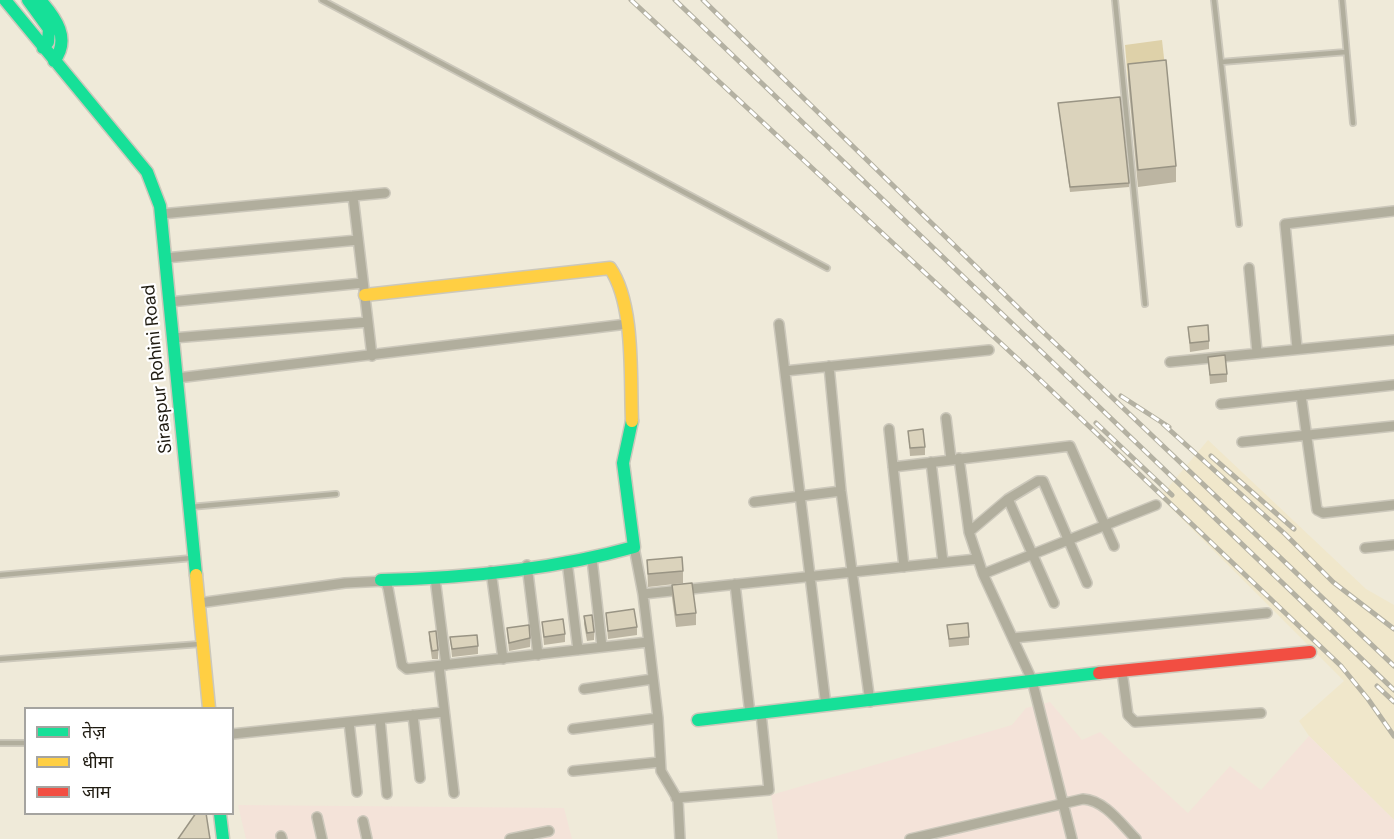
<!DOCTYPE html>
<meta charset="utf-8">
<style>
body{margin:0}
#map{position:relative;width:1394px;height:839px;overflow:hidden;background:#efead9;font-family:"DM Sans","Noto Sans Devanagari",sans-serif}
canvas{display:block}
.legend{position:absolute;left:24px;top:707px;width:210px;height:108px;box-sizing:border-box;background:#fff;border:2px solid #a5a4a0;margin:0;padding:8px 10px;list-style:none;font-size:18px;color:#1f1b11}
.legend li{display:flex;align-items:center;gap:12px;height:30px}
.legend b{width:30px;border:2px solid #a5a4a0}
</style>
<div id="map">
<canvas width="1394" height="839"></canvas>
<ul class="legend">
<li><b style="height:8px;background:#16e098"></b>तेज़</li>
<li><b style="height:8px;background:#ffcf43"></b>धीमा</li>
<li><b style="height:8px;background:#f24e42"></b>जाम</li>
</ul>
</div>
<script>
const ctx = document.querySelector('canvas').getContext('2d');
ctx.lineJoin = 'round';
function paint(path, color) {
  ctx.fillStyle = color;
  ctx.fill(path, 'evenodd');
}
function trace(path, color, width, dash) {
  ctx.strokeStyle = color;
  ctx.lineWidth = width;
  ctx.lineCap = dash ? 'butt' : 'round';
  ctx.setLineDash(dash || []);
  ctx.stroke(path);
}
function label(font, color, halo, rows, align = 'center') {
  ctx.font = font + ' "DM Sans",sans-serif';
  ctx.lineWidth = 4.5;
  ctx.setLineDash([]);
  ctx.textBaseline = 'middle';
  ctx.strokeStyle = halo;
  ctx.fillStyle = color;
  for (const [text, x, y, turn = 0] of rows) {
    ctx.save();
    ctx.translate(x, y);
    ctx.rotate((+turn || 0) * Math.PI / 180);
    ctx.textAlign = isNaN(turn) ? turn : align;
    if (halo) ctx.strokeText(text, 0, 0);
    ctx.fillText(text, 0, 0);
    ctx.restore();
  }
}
paint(new Path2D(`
 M1208,440l158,149 28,16v215l-85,-84 -10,-15 45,-40 -184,-184z`), '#f0e7cb');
paint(new Path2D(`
 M1050,702l32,38 18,-8 88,81 42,-47 31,24 48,-54 85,84v19h-616l-7,-44 241,-70 14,-17z
 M238,805l326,3 8,31h-326z`), '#f4e3d9');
paint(new Path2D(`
 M1162,40l4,36 -38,4 -3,-35z`), '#ded1a9');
const lane = new Path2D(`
 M322,0l505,268
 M1115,0l30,304
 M1214,0l25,224
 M1342,0l11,123
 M1221,62l125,-10
 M190,507l146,-13
 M0,575l192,-17
 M0,659l200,-15
 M0,743h26`);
const street = new Path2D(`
 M353,196l19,160
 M161,214l224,-21
 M165,258l193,-18
 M1249,268l8,84
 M169,302l194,-19
 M779,324l47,382
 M173,338l195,-16
 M1297,348l-12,-124 109,-13
 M1170,362l224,-22
 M829,366l12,125 29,211
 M785,371l204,-21
 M177,378l450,-54
 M1301,395l16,115 6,3 71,-8
 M1221,404l173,-19
 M946,418l5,41
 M889,429l15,138
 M1242,442l152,-16
 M959,458l10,74 14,42 49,106 40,159
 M931,462l12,100
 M893,467l177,-21 44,100
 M1008,499l46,104
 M754,502l87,-11
 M969,532l39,-33 30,-18h5l44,102
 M634,547l9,47 15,124 3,53 17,29 2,39
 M1365,548l29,-3
 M592,559l10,88
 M567,561l11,89
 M527,565l11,90
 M491,571l12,88
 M983,574l173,-69
 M435,578l11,87
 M735,584l15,130
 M643,594l334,-35
 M199,603l146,-20 40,-2 3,7 14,77 5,4 241,-27
 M1013,638l254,-25
 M439,666l15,127
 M1122,671l6,44 7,7 126,-9
 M584,689l69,-10
 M413,715l7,63
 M380,719l7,75
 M349,722l8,70
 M573,729l85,-11
 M232,734l212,-22
 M573,771l87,-9
 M676,798l93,-8 -8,-77
 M317,817l5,22
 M363,821l4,18
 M281,836l1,3
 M510,839l39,-8
 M910,839l173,-40c22,1 39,26 53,40`);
const fast = new Path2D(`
 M5,0l142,172 13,34 36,369
 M28,0l21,29 -1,13 -5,6
 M40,0c16,18 31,39 14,61
 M381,580c81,-2 175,-11 253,-33l-11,-84 9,-42
 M698,720l401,-47
 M220,814l3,25`);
const slow = new Path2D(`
 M365,295l245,-27c25,36 20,110 22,153
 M196,575l13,133`);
const jam = new Path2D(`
 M1099,673l211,-21`);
trace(lane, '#ccc8bb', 8);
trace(street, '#ccc8bb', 12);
trace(fast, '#ccc8bb', 15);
trace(slow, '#ccc8bb', 15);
trace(jam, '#ccc8bb', 15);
trace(lane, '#b1ae9d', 4.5);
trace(street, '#b1ae9d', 9);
trace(fast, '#16e098', 12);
trace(slow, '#ffcf43', 12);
trace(jam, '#f24e42', 12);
const rail = new Path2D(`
 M631,0l403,374 307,292 27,33 26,37
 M675,0l719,690
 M703,0l334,326 357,340
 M1121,396l48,31
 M1096,423l76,72
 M1163,424l122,110 48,48 61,47
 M1211,456l83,73
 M1377,686l17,16`);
trace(rail, '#b4b1a2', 5);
trace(rail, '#fff', 3, [9]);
paint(new Path2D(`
 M1128,64l48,102v16l-38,5 -10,-107z
 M1058,103l71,80v4l-59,5z
 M1188,327l21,14v8l-19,3z
 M1208,357l19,17v8l-17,2z
 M908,431l17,16v8l-15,1z
 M647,560l36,11v12l-35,4z
 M672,585l24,28v12l-20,2 -4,-29z
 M606,613l31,14v8l-29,4z
 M584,616l10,16v8l-7,1 -3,-17z
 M542,622l23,12v8l-21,3z
 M947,625l22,12v8l-20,2z
 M507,628l23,10v9l-21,4z
 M429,632l9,18v9h-6l-3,-19z
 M450,637l28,9v8l-26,3z`), '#bcb5a2');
const building = new Path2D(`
 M1166,60l10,106 -38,4 -10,-106z
 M1120,97l9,86 -59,4 -12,-84z
 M1208,325l1,16 -19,2 -2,-16z
 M1225,355l2,19 -17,1 -2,-18z
 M923,429l2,18 -15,1 -2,-17z
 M682,557l1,14 -35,3 -1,-14z
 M692,583l4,30 -20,2 -4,-30z
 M634,609l3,18 -29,4 -2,-18z
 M592,615l2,17 -7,1 -3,-17z
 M563,619l2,15 -21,3 -2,-15z
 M968,623l1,14 -20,2 -2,-14z
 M529,625l1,13 -21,5 -2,-15z
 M436,631l2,19 -6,1 -3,-19z
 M477,635l1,11 -26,3 -2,-12z
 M196,813h10l4,26h-32z`);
paint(building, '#dbd3bc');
trace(building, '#999484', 1.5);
label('18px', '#1f1b11', '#fff', [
 ["Siraspur Rohini Road",158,369,-96]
]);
</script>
